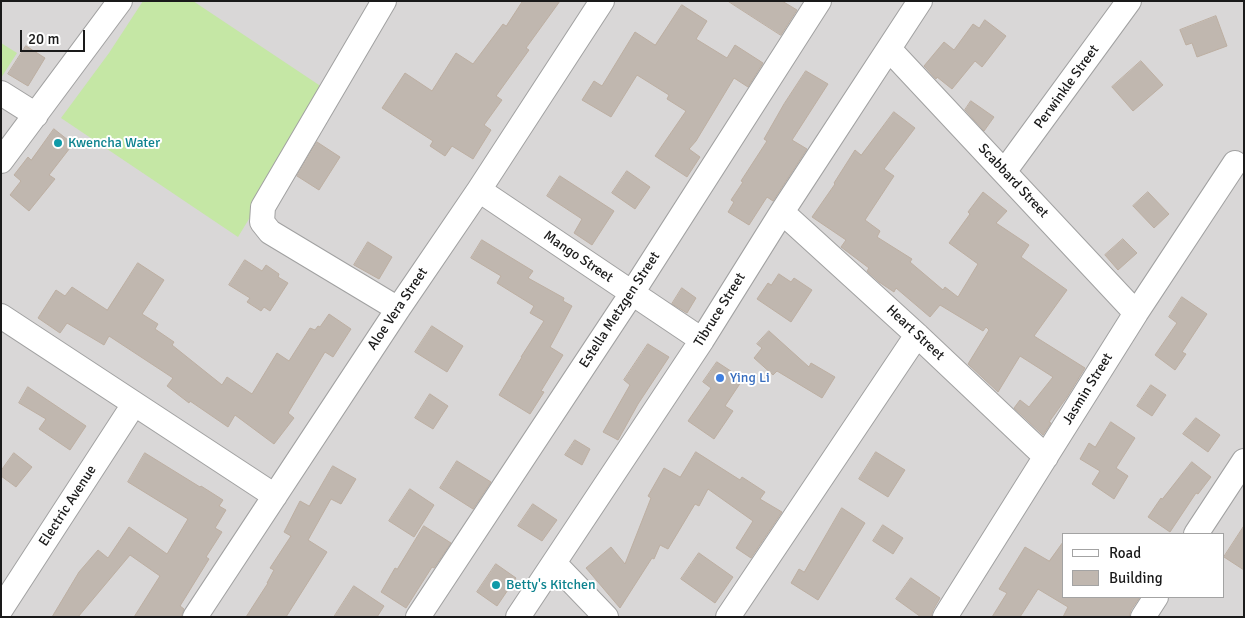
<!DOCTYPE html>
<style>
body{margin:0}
#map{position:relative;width:1245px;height:618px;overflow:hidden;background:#ece8e0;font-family:Signika,sans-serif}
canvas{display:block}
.frame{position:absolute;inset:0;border:2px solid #1a1a1a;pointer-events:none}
.legend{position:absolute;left:1062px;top:533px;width:162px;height:65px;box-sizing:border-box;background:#fff;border:1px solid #a3a3a3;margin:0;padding:6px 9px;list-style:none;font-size:15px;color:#1a1a1a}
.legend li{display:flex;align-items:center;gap:10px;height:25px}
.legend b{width:25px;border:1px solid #a3a3a3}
.scale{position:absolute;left:20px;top:30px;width:65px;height:22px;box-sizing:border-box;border:2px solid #1a1a1a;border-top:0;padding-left:6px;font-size:15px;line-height:18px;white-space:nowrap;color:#1a1a1a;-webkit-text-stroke:4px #fff;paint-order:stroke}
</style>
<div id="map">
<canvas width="1245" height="618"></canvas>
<div class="frame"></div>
<ul class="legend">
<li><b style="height:6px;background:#fff"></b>Road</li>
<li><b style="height:14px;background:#c0b7af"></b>Building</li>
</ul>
<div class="scale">20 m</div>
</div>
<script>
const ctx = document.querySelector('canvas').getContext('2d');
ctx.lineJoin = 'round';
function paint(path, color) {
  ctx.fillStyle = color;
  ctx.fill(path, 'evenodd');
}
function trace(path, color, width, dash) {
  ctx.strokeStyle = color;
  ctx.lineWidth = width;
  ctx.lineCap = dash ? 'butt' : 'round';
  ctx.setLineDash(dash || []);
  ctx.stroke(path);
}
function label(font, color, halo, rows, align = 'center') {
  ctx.font = font + ' Signika,sans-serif';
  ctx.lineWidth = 4;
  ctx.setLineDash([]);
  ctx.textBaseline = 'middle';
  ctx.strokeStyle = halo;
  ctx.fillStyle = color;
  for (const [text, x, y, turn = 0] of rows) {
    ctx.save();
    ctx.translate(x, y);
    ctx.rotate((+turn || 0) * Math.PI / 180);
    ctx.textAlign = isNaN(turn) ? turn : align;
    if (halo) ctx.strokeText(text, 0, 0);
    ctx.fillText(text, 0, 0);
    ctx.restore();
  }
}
paint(new Path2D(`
 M1,1h1243v616h-1243zM1064,534h160v63h-160z`), '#d9d7d7');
paint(new Path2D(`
 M143,1h50l138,92 -51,75 -42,69 -177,-119 48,-65z
 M1,43l16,10 -16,25z`), '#c5e7a5');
const building = new Path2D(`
 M523,1h37l-34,47 3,2 -33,46 6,4 -18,25 7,5 -18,29 -21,-13 -7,10 -15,-10 3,-5 -51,-33 23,-35 27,18 24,-38 17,11 30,-40 3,2z
 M728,1h54l15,9 -16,25z
 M682,5l25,16 -11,18 31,19 8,-13 28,18 -15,24 -14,-9 -38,63 -7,8 11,8 -13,20 -32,-21 31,-45 -19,-12 2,-4 -32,-20 -26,42 -29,-17 12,-19 8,5 33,-54 20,13z
 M1216,16l11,30 -30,11 -5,-14 -6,2 -6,-15z
 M985,20l21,16 -24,31 -7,-6 -23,28 -15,-12 -1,2 -12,-13 20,-24 10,8 19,-26 6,4z
 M26,46l19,12 -17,28 -20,-12z
 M1141,61l22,24 -30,26 -21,-24z
 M806,71l22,13 -36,56 15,9 -34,52 -6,-4 -18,28 -21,-13 6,-10 -3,-2 12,-18 -2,-1 26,-40 -3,-2 20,-35z
 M971,101l23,16 -10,14 -19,-21z
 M894,112l21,16 -31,41 10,7 -29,44 15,11 -3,6 35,22 -2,3 33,28 2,-3 13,10 20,-33 -29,-21 21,-29 -2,-2 15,-20 24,19 -11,12 33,22 -8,12 46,33 -33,46 51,32 -18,29 -18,25 2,1 -8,12 -29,-27 6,-8 9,7 24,-30 -33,-21 -22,36 -30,-28 21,-34 -3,-3 -3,4 -43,-26 -10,12 -34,-29 -2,4 -15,-10 -12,-11 2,-3 -28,-21 5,-7 -34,-23 23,-33 -1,-1 21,-33 6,5z
 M54,129l19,15 -24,31 6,4 -26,32 -19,-16 11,-14 -7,-6 14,-18 3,3z
 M317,142l23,15 -21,33 -22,-14z
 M627,171l23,16 -15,22 -23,-16z
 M560,176l54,35 -22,34 -18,-12 8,-14 -35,-23z
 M1148,192l21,22 -15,14 -21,-22z
 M1123,239l14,14 -19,17 -13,-15z
 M482,240l51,31 -5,7 36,20 -1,3 9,5 -22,41 13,8 -22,36 3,1 -14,22 -31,-19 23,-38h-1l23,-36 -14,-8 4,-7 -37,-23 4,-7 -30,-18z
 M368,242l24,15 -13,22 -25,-14z
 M245,260l17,11 4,-6 13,9 -1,3 10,6 -18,28 -6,-4 -3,4 -14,-9 3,-4 -21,-13z
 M138,263l26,17 -22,34 16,10 -3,5 19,13 -2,3 50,40 5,-8 25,17 25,-41 12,8 21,-33 5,2 3,-4 2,1 9,-13 22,15 -18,28 -8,-5 -37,61 6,5 -20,26 -39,-29 -7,12 -38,-26 -1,2 -22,-17 6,-8 -64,-42 -5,9 -37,-22 -7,10 -22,-15 18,-28 9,6 7,-9 35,23z
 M779,274l12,8 3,-4 18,12 -21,32 -34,-23 11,-16 3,2z
 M682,288l14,10 -9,15 -15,-9z
 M1182,297l25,17 -25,38 4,2 -11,16 -20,-15 22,-32 -8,-6z
 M432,326l31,20 -16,26 -32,-20z
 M769,331l40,36 2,-4 24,14 -13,21 -45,-27 -4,4 -19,-17 8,-10 -5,-4z
 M648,344l21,13 -31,47 -20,36 -15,-8 27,-47 -6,-5z
 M717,362l26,17 -18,27 8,5 -19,28 -26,-18 23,-33 -8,-6z
 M1151,385l15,10 -14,21 -15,-10z
 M28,387l58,39 -16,24 -31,-21 7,-10 -27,-16z
 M430,394l18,12 -15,23 -18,-11z
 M1196,418l24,17 -12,17 -25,-18z
 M1111,422l24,16 -19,30 12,8 -14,23 -22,-15 8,-13 -20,-12 9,-16 6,4z
 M575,440l15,9 -8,16 -17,-10z
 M696,452l44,28 2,-3 23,15 -5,7 22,13 -31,46 -15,-10 17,-27 -45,-32 -9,17 -4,-2 -27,45 -8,-4 -6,14 -2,-1 -32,50 -34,-40 25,-21 14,17 26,-66 -3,-2 16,-28 16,9z
 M876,452l29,18 -17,27 -29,-18z
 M14,453l18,14 -16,20 -15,-11v-5z
 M145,453l55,34 1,-1 22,14 -4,6 7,4 -11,18 7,4 -16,25 3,2 -29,47 4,3 -3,8h-47l26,-41 -30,-21 -52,62h-26l27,-45 19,-22 10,8 21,-31 38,27 21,-35 -60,-37z
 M457,461l34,21 -18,27 -33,-21z
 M1192,462l19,15 -13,17 -2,-1 -26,39 -22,-15 13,-19 1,1z
 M333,466l23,13 -15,25 -10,-5 -23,41 19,12 -41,65h-40l22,-34h-1l7,-13 -4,-2 21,-32 -7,-4 16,-31 9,5z
 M410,489l24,16 -20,32 -25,-16z
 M533,504l24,16 -15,21 -24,-15z
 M842,508l23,15 -47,77 -27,-17 8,-14 5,3z
 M883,525l20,13 -10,16 -20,-13z
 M424,526l27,17 -17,25 -2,-1 -26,41 -25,-16 14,-24 2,1z
 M1244,526v44l-20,-13z
 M1064,541v56h76l-9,13 -2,7h-66l5,-10 -30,-18 -18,28h-28l15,-24 -8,-4 26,-42 24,14z
 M699,553l34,24 -18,26 -34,-24z
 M496,564l20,14 -19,28 -20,-14z
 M911,578l29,20 -7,12 -2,7h-10l-25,-18z
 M354,586l30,20 -7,11h-43z`);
paint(building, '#c0b7af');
trace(building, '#bdafa2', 1);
const street = new Path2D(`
 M384,1l-121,206 -1,15 8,10 128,77
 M889,49l247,264
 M1,93l35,22
 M1,161l119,-160
 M1004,172l125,-171
 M479,190l223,150
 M782,212l135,123 129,122
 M1,316l274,180
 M1196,534l48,-73
 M554,563l52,54
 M1,609l133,-205
 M195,617l203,-308 81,-119 123,-189
 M418,617l214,-324 187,-292
 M518,617l184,-277 80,-128 138,-211
 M728,617l189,-282
 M945,617l191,-304 99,-150
 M1143,617l13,-20`);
trace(street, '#a1a1a1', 26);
trace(street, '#fff', 24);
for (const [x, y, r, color] of [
 [58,143,5,"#0f9aa8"],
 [720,378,5,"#3f7fe0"],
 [496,585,5,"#0f9aa8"]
]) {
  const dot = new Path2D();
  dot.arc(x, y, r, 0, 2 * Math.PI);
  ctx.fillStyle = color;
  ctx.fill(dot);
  trace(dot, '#fff', 2);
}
label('14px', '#1a1a1a', '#fff', [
 ["Perwinkle Street",1067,87,-54],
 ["Scabbard Street",1013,181,47],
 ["Mango Street",578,257,34],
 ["Aloe Vera Street",398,309,-56],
 ["Estella Metzgen Street",620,310,-57],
 ["Tibruce Street",720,310,-58],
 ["Heart Street",915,333,43],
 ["Jasmin Street",1088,389,-58],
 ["Electric Avenue",68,506,-57]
]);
label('14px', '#0d838f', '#fff', [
 ["Kwencha Water",68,143],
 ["Betty's Kitchen",506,585]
], 'left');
label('14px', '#366cbe', '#fff', [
 ["Ying Li",730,378]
], 'left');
</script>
